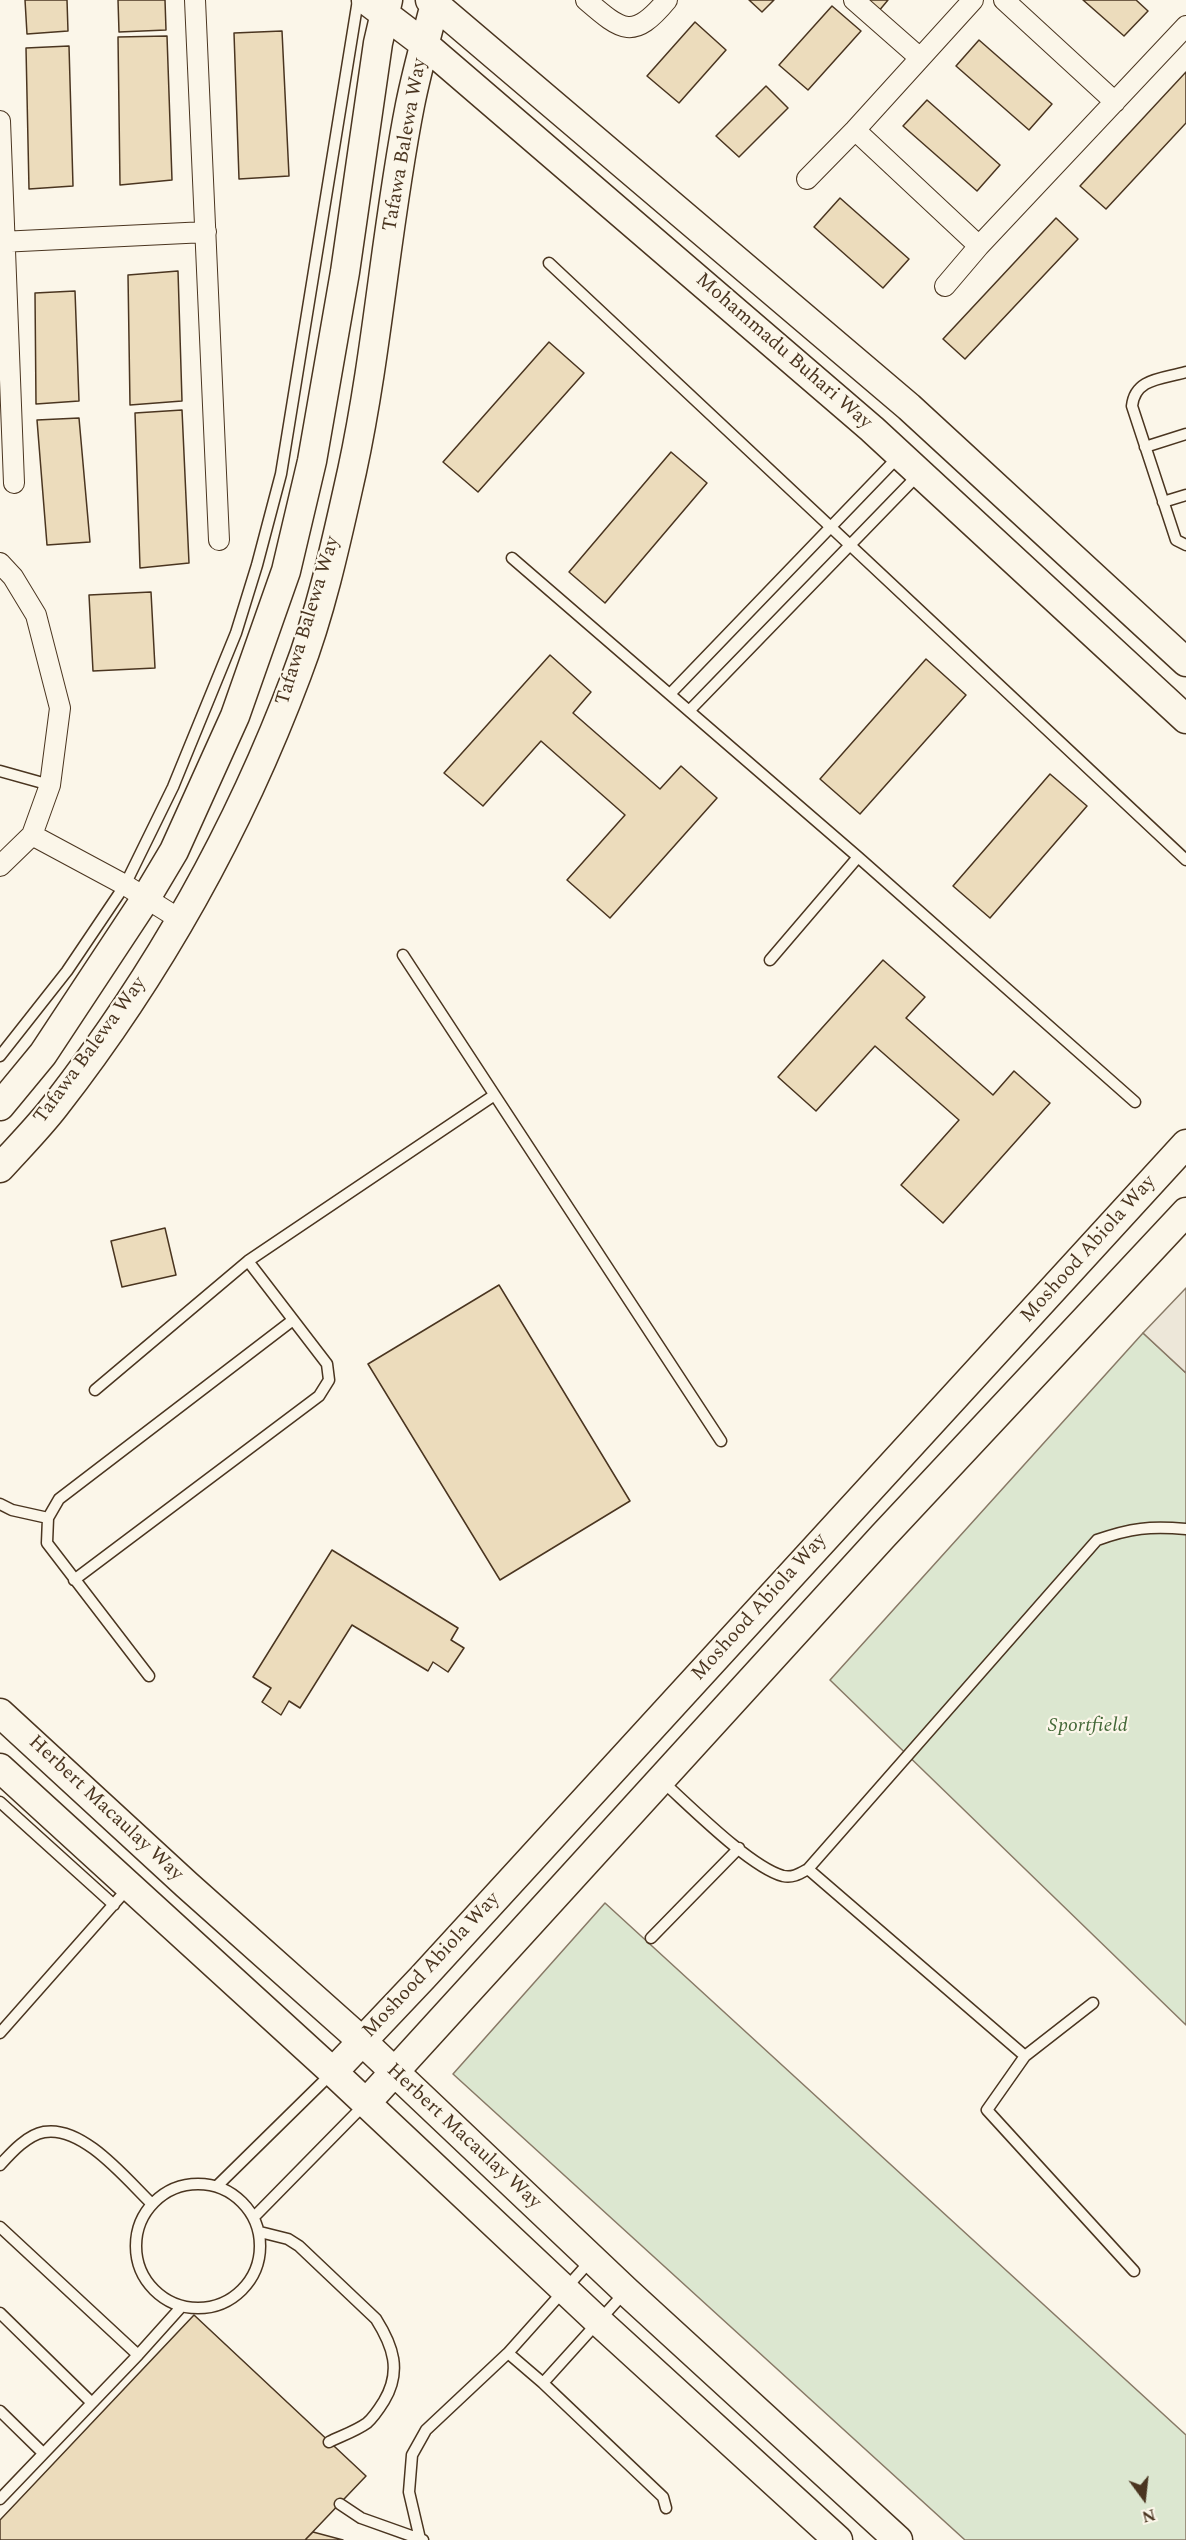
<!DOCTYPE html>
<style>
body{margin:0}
#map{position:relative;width:1186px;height:2540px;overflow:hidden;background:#fbf6e9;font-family:Spectral,serif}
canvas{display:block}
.north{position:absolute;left:1114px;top:2468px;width:60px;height:60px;-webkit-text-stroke:4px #fbf6e9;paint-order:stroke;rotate:165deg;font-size:16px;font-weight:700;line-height:24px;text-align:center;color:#4a3520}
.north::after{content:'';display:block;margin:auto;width:21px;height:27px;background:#4a3520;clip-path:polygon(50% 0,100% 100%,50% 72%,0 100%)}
</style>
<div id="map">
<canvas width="1186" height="2540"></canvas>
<div class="north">N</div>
</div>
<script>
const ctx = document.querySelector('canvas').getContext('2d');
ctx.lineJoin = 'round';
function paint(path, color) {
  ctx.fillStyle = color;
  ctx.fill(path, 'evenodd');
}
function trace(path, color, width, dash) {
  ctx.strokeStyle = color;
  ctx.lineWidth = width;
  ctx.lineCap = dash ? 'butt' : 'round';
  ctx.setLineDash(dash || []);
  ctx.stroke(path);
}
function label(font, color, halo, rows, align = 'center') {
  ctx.font = font + ' Spectral,serif';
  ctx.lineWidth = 4.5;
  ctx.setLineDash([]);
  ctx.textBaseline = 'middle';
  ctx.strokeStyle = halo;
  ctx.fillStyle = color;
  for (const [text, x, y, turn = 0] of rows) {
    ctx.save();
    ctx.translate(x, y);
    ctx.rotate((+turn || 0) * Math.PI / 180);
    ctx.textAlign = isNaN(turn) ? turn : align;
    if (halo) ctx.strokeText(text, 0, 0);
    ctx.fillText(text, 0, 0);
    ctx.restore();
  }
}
const green = new Path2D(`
 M1143,1333l43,40v652l-356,-345z
 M605,1903l581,532v105h-221l-512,-466z`);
paint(green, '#dce7d0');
trace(green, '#887966', 1.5);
const parking = new Path2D(`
 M1186,1288v85l-43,-40z`);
paint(parking, '#ede7d9');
trace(parking, '#887966', 1.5);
const building = new Path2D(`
 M25,0h42l1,31 -41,3z
 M118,0h47l1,30 -47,2z
 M749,0h25l-12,12z
 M865,0h23l-10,12z
 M1083,0h53l12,11 -24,25z
 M832,6l29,25 -53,59 -29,-25z
 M695,22l31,28 -47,53 -32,-27z
 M282,31l7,145 -50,3 -5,-146z
 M167,36l5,144 -52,5 -2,-148z
 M979,40l73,64 -23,26 -73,-64z
 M69,46l4,140 -44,3 -3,-141z
 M1186,72v51l-80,86 -26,-23z
 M766,86l22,22 -49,49 -23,-21z
 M927,100l73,65 -23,26 -74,-65z
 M840,198l69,61 -26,29 -69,-61z
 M1056,218l22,21 -113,120 -22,-20z
 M178,271l4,130 -52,4 -2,-130z
 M75,291l4,110 -43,3 -1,-111z
 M549,342l35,31 -106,119 -35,-30z
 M182,410l7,153 -49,5 -5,-155z
 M79,418l11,124 -43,3 -10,-125z
 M671,452l36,31 -102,120 -36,-31z
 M151,592l4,76 -62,3 -4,-76z
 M550,655l41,37 -18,21 87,76 21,-23 36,32 -107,120 -43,-38 58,-65 -84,-74 -58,65 -39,-33z
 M926,659l40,36 -106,119 -40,-35z
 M1050,774l37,32 -97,112 -37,-32z
 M883,960l42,37 -19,21 87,77 21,-24 36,32 -107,120 -42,-38 58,-65 -84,-74 -59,65 -38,-34z
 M165,1228l11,47 -54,12 -11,-46z
 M499,1285l131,216 -130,79 -132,-216z
 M332,1550l126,78 -7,12 13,8 -16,24 -15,-10 -5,9 -76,-46 -52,83 -11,-7 -8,14 -19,-13 9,-14 -18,-11z
 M194,2315l172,161 -61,64h-305v-20z
 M313,2532l30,8h-38z`);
paint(building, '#ecdcbc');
trace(building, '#4a3520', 1.5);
const service = new Path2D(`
 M549,263l637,597
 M1186,372c-24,7 -51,6 -54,34l44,134 10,5
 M1145,447l41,-13
 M1163,502l23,-7
 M512,558l346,299 277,245
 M670,694l230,-239
 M689,711l230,-237
 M0,771l50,14
 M403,955l318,486
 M770,960l88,-103
 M0,1056l67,-85 58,-86 48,-98 63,-154 21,-68 24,-91 77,-474
 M95,1390l153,-129 245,-165
 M0,1504l12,6 36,8
 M74,1580l245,-184 10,-16 -2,-16 -79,-103
 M149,1676l-102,-133 1,-25 11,-19 234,-179
 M662,1781c28,25 88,86 121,95 10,2 16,-2 25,-7l289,-329c34,-12 53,-14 89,-11
 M0,1802l114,103
 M808,1869l217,187
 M651,1938l88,-90
 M1093,2003l-68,53 -38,54 147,161
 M0,2033l129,-146
 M0,2165c11,-12 27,-30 44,-33 39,-7 82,47 108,72
 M136 2246a62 62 0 1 1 124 0a62 62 0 1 1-124 0Z
 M217,2186l116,-114
 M254,2217l111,-113
 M0,2227l138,128
 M260,2232l28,7 11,7 77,73c17,27 26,52 8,82 -5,8 -10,16 -17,22 -11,8 -26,13 -38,19
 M626,2291l-83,92 120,114 3,11
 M0,2313l92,90
 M543,2383l-35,-30 84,-94
 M0,2411l43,42
 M0,2499l138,-144 44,-49
 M340,2504l21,14 59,21
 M423,2540l-3,-1 -11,-47 3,-37 14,-25 82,-77`);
const minor = new Path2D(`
 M195,0l24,540
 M586,0c36,31 47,41 81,0
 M854,0l66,58
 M1004,0l111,102
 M0,121l14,362
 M855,130l124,116
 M807,179l48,-49 118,-130
 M0,242l206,-10
 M945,286l34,-40 207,-220
 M0,563l13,14 23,38 24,93 -10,77 -18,50 -32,31
 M32,835l93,50 56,35`);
const secondary = new Path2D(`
 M366,0l58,44 448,385 314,290
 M430,0l479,407 277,255
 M0,1106l43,-52 103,-156 28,-47 61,-135 51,-145 26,-110 33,-189 33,-229 10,-43
 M0,1168c18,-20 38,-40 55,-62 102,-131 184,-277 242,-432 25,-65 40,-136 55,-203 26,-121 34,-245 58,-366 7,-35 17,-70 26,-105
 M0,1713l187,172 175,156 264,250 272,249
 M0,1768l333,304 265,249 240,219
 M333,2072l90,-95 763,-833
 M366,2103l517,-567 303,-324`);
trace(service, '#4a3520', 13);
trace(minor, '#4a3520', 22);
trace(secondary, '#4a3520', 31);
trace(service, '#fbf6e9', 10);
trace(minor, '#fbf6e9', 20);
trace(secondary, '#fbf6e9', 28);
label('20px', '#4a3520', '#fbf6e9', [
 ["Tafawa Balewa Way",406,145,-80],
 ["Mohammadu Buhari Way",783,352,41],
 ["Tafawa Balewa Way",309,621,-73],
 ["Tafawa Balewa Way",91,1051,-54],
 ["Moshood Abiola Way",1089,1250,-48],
 ["Moshood Abiola Way",760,1608,-48],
 ["Herbert Macaulay Way",105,1809,43],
 ["Moshood Abiola Way",432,1966,-47],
 ["Herbert Macaulay Way",463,2137,43]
]);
label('italic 20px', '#436837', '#fbf6e9', [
 ["Sportfield",1088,1727]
]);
</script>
